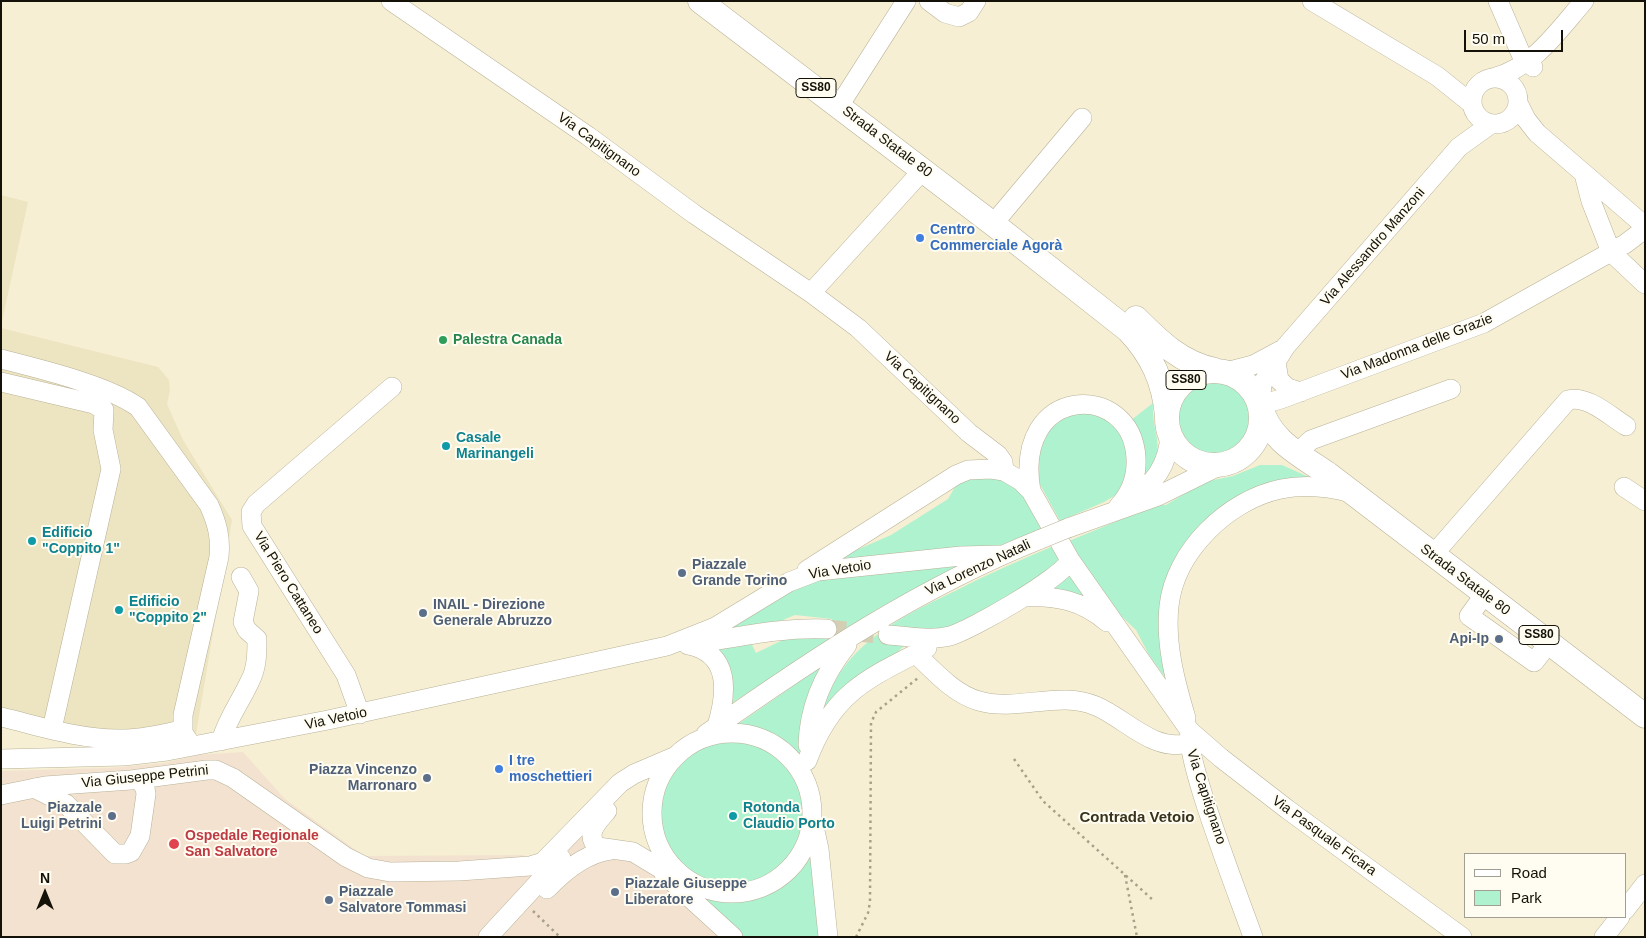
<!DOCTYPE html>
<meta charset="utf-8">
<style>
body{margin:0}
#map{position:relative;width:1646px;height:938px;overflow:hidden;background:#f6efd3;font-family:Helvetica,sans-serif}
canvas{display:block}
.frame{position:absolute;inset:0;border:2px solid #131108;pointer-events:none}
.legend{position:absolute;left:1464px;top:853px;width:162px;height:65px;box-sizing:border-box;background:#fffcf1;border:1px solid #a19e94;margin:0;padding:6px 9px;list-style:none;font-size:15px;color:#131108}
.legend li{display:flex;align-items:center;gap:10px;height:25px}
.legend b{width:25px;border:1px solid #a19e94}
.north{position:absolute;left:20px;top:868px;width:50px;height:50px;-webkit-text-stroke:4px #fffcf1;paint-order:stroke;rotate:0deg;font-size:14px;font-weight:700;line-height:20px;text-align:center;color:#131108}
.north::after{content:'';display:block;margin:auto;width:18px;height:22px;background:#131108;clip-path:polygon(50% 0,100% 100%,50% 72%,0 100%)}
.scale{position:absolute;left:1464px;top:30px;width:99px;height:22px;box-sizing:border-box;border:2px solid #131108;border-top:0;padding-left:6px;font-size:15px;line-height:18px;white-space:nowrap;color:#131108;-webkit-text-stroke:4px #fffcf1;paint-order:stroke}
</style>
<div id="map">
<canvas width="1646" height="938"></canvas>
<div class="frame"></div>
<ul class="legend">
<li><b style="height:6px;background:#fff"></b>Road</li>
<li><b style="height:14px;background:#aff2cf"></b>Park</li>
</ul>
<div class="north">N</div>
<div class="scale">50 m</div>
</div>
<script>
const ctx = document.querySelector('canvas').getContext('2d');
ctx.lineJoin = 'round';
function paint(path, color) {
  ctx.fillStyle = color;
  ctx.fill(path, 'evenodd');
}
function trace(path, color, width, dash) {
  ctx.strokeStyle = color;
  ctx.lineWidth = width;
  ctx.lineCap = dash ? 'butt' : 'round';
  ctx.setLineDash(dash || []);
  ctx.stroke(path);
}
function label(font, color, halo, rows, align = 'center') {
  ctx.font = font + ' Helvetica,sans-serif';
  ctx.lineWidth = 4;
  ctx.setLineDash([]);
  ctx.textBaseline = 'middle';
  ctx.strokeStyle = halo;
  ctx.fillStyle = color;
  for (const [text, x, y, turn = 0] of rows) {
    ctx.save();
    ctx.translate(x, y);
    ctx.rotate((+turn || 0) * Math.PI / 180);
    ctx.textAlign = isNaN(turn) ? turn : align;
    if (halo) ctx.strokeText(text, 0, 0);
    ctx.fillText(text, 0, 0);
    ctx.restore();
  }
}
paint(new Path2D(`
 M1,195l27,7 -27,124z
 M1,328l157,39 11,13 1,10 -3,14 16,36 49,80 -36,214 -37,7 -109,-3 -49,-11z`), '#ede4c1');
paint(new Path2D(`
 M243,752l42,47 79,57 160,-1 2,20 61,-50 22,20 7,-1 125,93h-740v-166l108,-3 55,-5 34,-8z`), '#f3e2d0');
paint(new Path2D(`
 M1176 417a37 37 0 1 1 74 0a37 37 0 1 1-74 0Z
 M1153,403c-2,33 17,47 -10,73 2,-22 0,-37 -13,-55z
 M1079,409l35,12 19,40 -12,31 -17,10 -44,19 -23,-42 -1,-22 14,-32z
 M1260,465h22l27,12 -27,2 -13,4v3l-90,74 -12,120 -18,-25 -13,-25 -16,-15 -38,-51 -13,-23 87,-36h10l38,-23 29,-6z
 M986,475l30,9 29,43 -51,21 -168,17 10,-6 55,-24 57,-36 7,-12 8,-7z
 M1056,545l6,15 -23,19 -66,38 -69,29 -84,78c12,-73 74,-104 135,-133 33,-17 67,-32 101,-46z
 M964,563l-83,44 -149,96 -1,-1 -13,-53 38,-6 -4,2 4,8 37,-18h37l2,-16 -37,-4 -29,12 -45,8 80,-53z
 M1068,574l31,31 -51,-15z
 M826,663l-22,98c-19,-22 -38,-33 -67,-36z
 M659 813a73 73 0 1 1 146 0a73 73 0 1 1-146 0Z
 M813,847l10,90h-82l-48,-44c55,14 91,5 120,-46z`), '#aff2cf');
trace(new Path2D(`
 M827,629l61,6`), '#d4ceb5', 19, [19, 9]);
const minor = new Path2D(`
 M391,1l197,135 106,78 117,79 47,35 111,105 29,22 5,7 1,9
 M929,1l16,12 14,4 10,-5 7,-11
 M1312,1l125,75 35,28
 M1498,1l23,53 12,13
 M1472 101a23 23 0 1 1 46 0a23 23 0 1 1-46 0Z
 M1493,78c41,-11 64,-46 91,-77
 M1518,103l8,16 11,14 108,93
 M839,106l67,-105
 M1491,124l-32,23 -173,199 -24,38 -2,21 21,-6 203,-76 141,-79 20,-15
 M1584,174l7,27 20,51 34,32
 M993,224l89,-106
 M811,293l112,-123
 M1,359c39,10 106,26 137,48l71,98c8,18 12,32 10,52l-36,158v18l9,13
 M1276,362l3,18 9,8 13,4
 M1226,372l27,-7 28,-15
 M1,382l93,22 10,6 -1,20 8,39 -59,260
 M1296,454l15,-14 140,-51
 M1624,487l21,14
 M1031,491c-19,-107 101,-111 105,-33 1,18 -5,35 -18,49
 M1129,500c26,-16 39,-35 41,-65
 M1068,528l90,-32 65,-32
 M1433,555l135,-155c20,-5 42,16 58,26
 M807,570l149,-95 12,-5 23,-1 13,2 17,10 10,10 39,69 120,171 31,27 66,51 175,128
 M1485,594l-16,22 65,46 15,-19
 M1024,597c32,-2 59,4 83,25
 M888,635c20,1 42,6 62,1 19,-5 114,-59 120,-76
 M694,644c45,-7 87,-17 133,-15
 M688,645c43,8 39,48 29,81
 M916,654c18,17 38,40 63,47 38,11 81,-11 117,5 29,12 58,47 92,37
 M360,714l-14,-39 -94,-149 -1,-14 5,-8 136,-117
 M1,717c38,9 77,22 117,22 21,1 43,-5 64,-9
 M1186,718c-11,-37 -21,-74 -17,-112 6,-55 59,-106 112,-117 24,-5 49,-2 71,4
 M1190,732c-7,23 52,173 63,205
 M652 813a80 80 0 1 1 160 0a80 80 0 1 1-160 0Z
 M706,734c106,-75 214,-147 335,-195
 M221,741c7,-24 19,-38 29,-60 7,-13 7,-28 7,-42l-10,-9 -4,-8 6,-31 -8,-14
 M808,745c1,-38 15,-70 39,-100
 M1,759l123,-3 43,-5 161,-31 339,-74 48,-19 74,-45 29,-11 143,-15 39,-1
 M807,761c25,-68 59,-82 120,-113
 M34,788l32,16 49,50h11l5,-2 9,-16 6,-42 -1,-6 -6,-9
 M1,795l44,-9 86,-6 76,-10h9l17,8 113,79 22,11 22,4 69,-1 71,-5 13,-4 77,-79 14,-9 42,-18
 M607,811c-9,10 -23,24 -9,36l35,5 28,17 19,7
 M813,822l6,27 9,88
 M664,874l69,63
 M547,889c17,-18 39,-36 64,-39
 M1625,910l20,-26
 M488,937l73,-79
 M1604,937l16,-20`);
const major = new Path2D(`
 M700,1l301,229 127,100c24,25 36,52 39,86
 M1136,318c24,24 45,45 79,52
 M1167 418a47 47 0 1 1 94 0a47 47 0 1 1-94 0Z
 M1260,405c10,36 39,49 68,69l317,242`);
trace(minor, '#b8b297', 20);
trace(major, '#b8b297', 25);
trace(new Path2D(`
 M1014,759l29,42 110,99
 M1125,875l12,62
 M533,911l27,26
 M856,937l12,-24 2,-11 1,-179 5,-11 42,-34`), '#a6a18b', 2.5, [2.5, 4]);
trace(minor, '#fff', 19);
trace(major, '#fff', 24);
const minorBridge = new Path2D(`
 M1041,539l27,-11`);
trace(minorBridge, '#b8b297', 20, []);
trace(minorBridge, '#fff', 19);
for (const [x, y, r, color] of [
 [920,238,5,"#3f7fe0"],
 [443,340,5,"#2e9e5b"],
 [446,446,5,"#0f9aa8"],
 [32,541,5,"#0f9aa8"],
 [682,573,5,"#5c6f8a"],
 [119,610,5,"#0f9aa8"],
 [423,613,5,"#5c6f8a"],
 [1499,639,5,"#5c6f8a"],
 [499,769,5,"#3f7fe0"],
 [427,778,5,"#5c6f8a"],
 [112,816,5,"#5c6f8a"],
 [733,816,5,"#0f9aa8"],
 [174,844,6,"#e0444e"],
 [615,892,5,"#5c6f8a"],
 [329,900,5,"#5c6f8a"]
]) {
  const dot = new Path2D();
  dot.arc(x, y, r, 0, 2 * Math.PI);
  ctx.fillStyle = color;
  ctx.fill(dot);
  trace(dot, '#fffcf1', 2);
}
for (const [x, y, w] of [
 [816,88,40],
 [1186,380,40],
 [1539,635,40]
]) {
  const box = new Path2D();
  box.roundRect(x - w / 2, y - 9.5, w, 19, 4);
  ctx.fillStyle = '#fffcf1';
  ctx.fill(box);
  trace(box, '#131108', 1);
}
label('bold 12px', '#131108', null, [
 ["SS80",816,88],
 ["SS80",1186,380],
 ["SS80",1539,635]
]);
label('14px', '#131108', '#fffcf1', [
 ["Strada Statale 80",887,142,37],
 ["Via Capitignano",599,145,36],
 ["Via Alessandro Manzoni",1373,247,-49],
 ["Via Madonna delle Grazie",1417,347,-21],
 ["Via Capitignano",922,388,43],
 ["Via Lorenzo Natali",978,568,-25],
 ["Via Vetoio",840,570,-9],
 ["Strada Statale 80",1465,580,37],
 ["Via Piero Cattaneo",288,583,58],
 ["Via Vetoio",336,719,-12],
 ["Via Giuseppe Petrini",145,777,-6],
 ["Via Capitignano",1206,797,72],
 ["Via Pasquale Ficara",1324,836,36]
]);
label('bold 14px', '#366cbe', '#fffcf1', [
 ["Centro",930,230],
 ["Commerciale Agorà",930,246],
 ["I tre",509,761],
 ["moschettieri",509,777]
], 'left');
label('bold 14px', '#27864d', '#fffcf1', [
 ["Palestra Canada",453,340]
], 'left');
label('bold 14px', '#0d838f', '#fffcf1', [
 ["Casale",456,438],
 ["Marinangeli",456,454],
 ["Edificio",42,533],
 ["\"Coppito 1\"",42,549],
 ["Edificio",129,602],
 ["\"Coppito 2\"",129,618],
 ["Rotonda",743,808],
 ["Claudio Porto",743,824]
], 'left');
label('bold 14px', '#4e5e75', '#fffcf1', [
 ["Piazzale",692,565],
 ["Grande Torino",692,581],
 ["INAIL - Direzione",433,605],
 ["Generale Abruzzo",433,621],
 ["Api-Ip",1489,639,"right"],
 ["Piazza Vincenzo",417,770,"right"],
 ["Marronaro",417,786,"right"],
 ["Piazzale",102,808,"right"],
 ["Luigi Petrini",102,824,"right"],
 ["Piazzale Giuseppe",625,884],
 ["Liberatore",625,900],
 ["Piazzale",339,892],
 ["Salvatore Tommasi",339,908]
], 'left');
label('bold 14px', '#be3a42', '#fffcf1', [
 ["Ospedale Regionale",185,836],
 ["San Salvatore",185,852]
], 'left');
label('bold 15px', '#39331d', '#fffcf1', [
 ["Contrada Vetoio",1137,818]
]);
</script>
